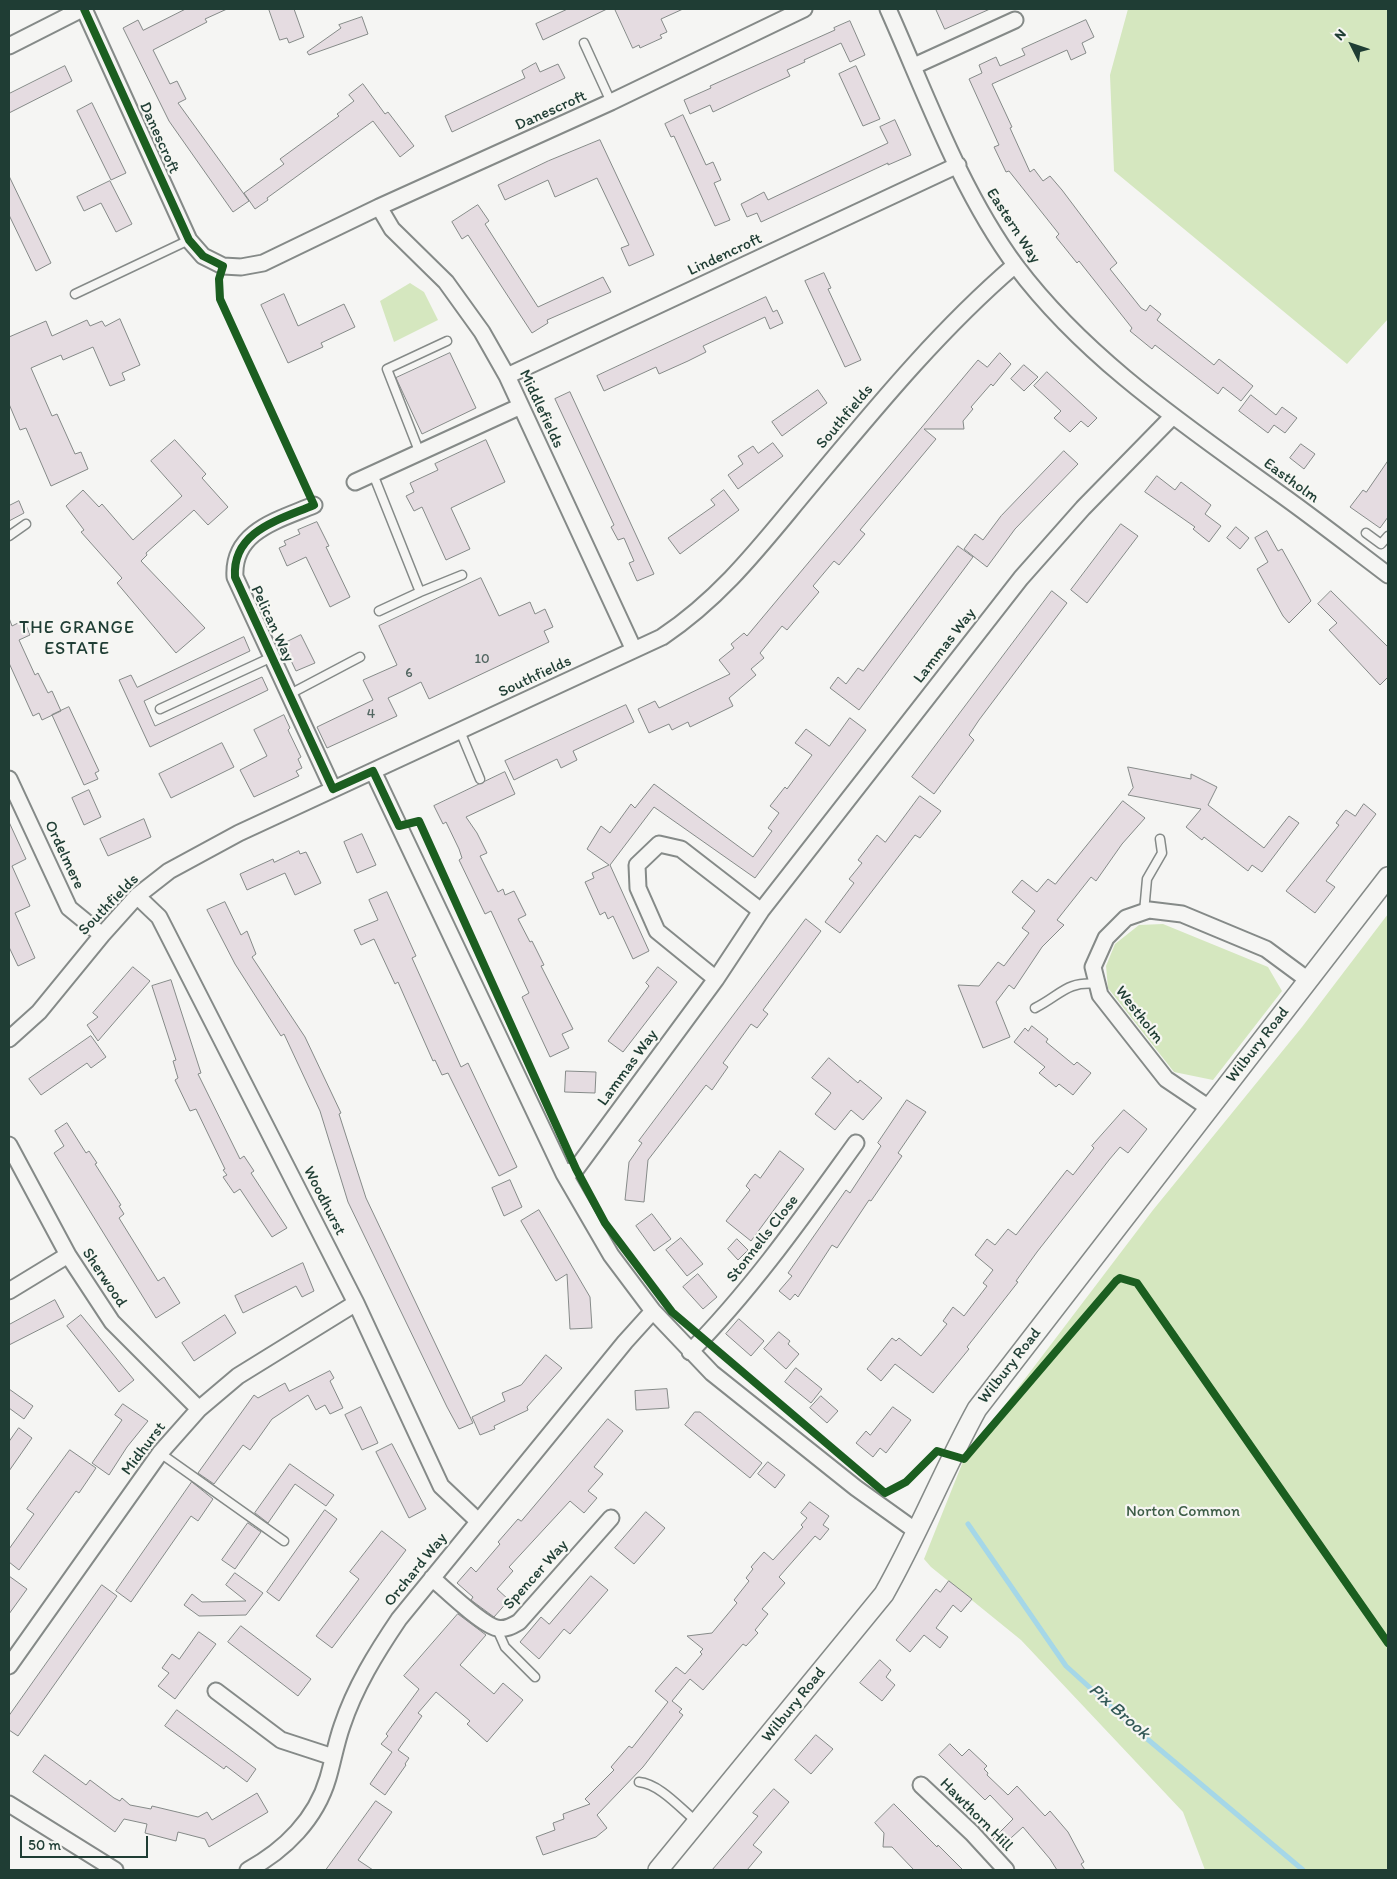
<!DOCTYPE html>
<style>
body{margin:0}
#map{position:relative;width:1397px;height:1879px;overflow:hidden;background:#f5f5f3;font-family:Itim,sans-serif}
canvas{display:block}
.frame{position:absolute;inset:0;border:10px solid #1f3d34;pointer-events:none}
.north{position:absolute;left:1327px;top:20px;width:50px;height:50px;-webkit-text-stroke:4px #f6f6f2;paint-order:stroke;rotate:311deg;font-size:14px;font-weight:700;line-height:20px;text-align:center;color:#1f3d34}
.north::after{content:'';display:block;margin:auto;width:18px;height:22px;background:#1f3d34;clip-path:polygon(50% 0,100% 100%,50% 72%,0 100%)}
.scale{position:absolute;left:20px;top:1836px;width:128px;height:22px;box-sizing:border-box;border:2px solid #1f3d34;border-top:0;padding-left:6px;font-size:15px;line-height:18px;white-space:nowrap;color:#1f3d34;-webkit-text-stroke:4px #f6f6f2;paint-order:stroke}
</style>
<div id="map">
<canvas width="1397" height="1879"></canvas>
<div class="frame"></div>
<div class="north">N</div>
<div class="scale">50 m</div>
</div>
<script>
const ctx = document.querySelector('canvas').getContext('2d');
ctx.lineJoin = 'round';
function paint(path, color) {
  ctx.fillStyle = color;
  ctx.fill(path, 'evenodd');
}
function trace(path, color, width, dash) {
  ctx.strokeStyle = color;
  ctx.lineWidth = width;
  ctx.lineCap = dash ? 'butt' : 'round';
  ctx.setLineDash(dash || []);
  ctx.stroke(path);
}
function label(font, color, halo, rows, align = 'center') {
  ctx.font = font + ' Itim,sans-serif';
  ctx.lineWidth = 4.5;
  ctx.setLineDash([]);
  ctx.textBaseline = 'middle';
  ctx.strokeStyle = halo;
  ctx.fillStyle = color;
  for (const [text, x, y, turn = 0] of rows) {
    ctx.save();
    ctx.translate(x, y);
    ctx.rotate((+turn || 0) * Math.PI / 180);
    ctx.textAlign = isNaN(turn) ? turn : align;
    if (halo) ctx.strokeText(text, 0, 0);
    ctx.fillText(text, 0, 0);
    ctx.restore();
  }
}
paint(new Path2D(`
 M1128,9h260v310l-41,45 -233,-193 -4,-96z
 M410,283l14,9 14,28 -44,22 -14,-41z
 M1388,914v956h-183l-22,-58 -162,-172 -90,-73 -7,-8 40,-100 189,-249 149,-183z
 M1163,924l105,43 14,24 -69,89 -39,-8 -66,-84 -2,-22 9,-22 24,-19z`), '#d5e7bf');
trace(new Path2D(`
 M968,1524l98,142 73,66 164,138`), '#a5d7e8', 5);
const building = new Path2D(`
 M186,9h41l-22,10 2,3 -54,28 17,34 7,-3 9,18 -8,4 71,98 -16,11 -64,-91 -46,-93 15,-8 5,10z
 M269,9h25l10,28 -15,6 -2,-5 -7,2z
 M568,9h39l-64,31 -7,-16z
 M615,9h68l-22,10 6,13 -7,3 2,3 -22,10 -1,-3 -6,3z
 M936,9h54l-45,20z
 M362,17l6,17 -59,21 -2,-3 34,-24 -2,-3z
 M1086,20l8,17 -12,6 4,10 -15,7 -4,-10 -75,34 20,43 -2,1 20,44 4,-3 9,12 7,-5 12,14 55,73 -7,6 31,39 5,3 4,-6 11,9 -4,6 57,45 5,-6 34,27 -12,15 -18,-14 -5,7 -63,-49 -3,4 -22,-18 2,-3 -53,-67 -2,2 -21,-26 3,-3 -50,-63 -3,1 -12,-25 5,-2 -30,-66 13,-6 -3,-8 17,-8 4,9 25,-11 -3,-6z
 M850,21l15,34 -15,7 -9,-19 -37,17 1,2 -18,8 3,6 -35,16 -42,20 -3,-7 -20,9 -6,-14 27,-12 -1,-2 125,-56 -1,-2z
 M536,63l4,9 18,-8 7,14 -113,54 -7,-16 80,-38 -3,-7z
 M65,66l7,15 -63,32v-19z
 M856,66l24,53 -17,7 -24,-52z
 M363,84l22,30 3,-2 26,34 -14,11 -27,-36 -106,77 1,2 -13,9 -11,-16 40,-29 -4,-5 59,-43 -2,-2 17,-13 -5,-6z
 M92,103l34,70 -15,7 -34,-69z
 M683,115l23,50 7,-3 8,18 -7,3 16,37 -15,6 -41,-90 -3,1 -6,-13z
 M895,120l16,35 -23,10v-2l-127,59 -4,-9 -10,4 -6,-13 10,-5 13,-7 4,8 120,-57 -8,-16z
 M600,140l54,115 -25,11 -8,-18 8,-3 -32,-67 -42,19 -7,-17 -43,20 -7,-15 50,-24z
 M9,176l42,87 -15,8 -27,-56z
 M110,181l22,43 -16,8 -15,-29 -17,8 -7,-14z
 M478,205l11,16 -4,3 53,83 65,-30 8,15 -64,28 1,3 -16,10 -64,-98 -6,4 -10,-17z
 M824,273l7,15 -3,1 33,71 -16,7 -40,-86z
 M284,294l14,32 46,-22 11,23 -34,16 2,4 -35,16 -27,-58z
 M766,297l7,15 4,-2 6,13 -13,6 -5,-12 -62,29 3,6 -18,9 -29,13 -3,-7 -52,24 -7,-15z
 M120,319l20,46 -18,8 3,7 -15,6 -17,-39 -30,13 -2,-5 -30,13 21,48 5,-2 18,40 6,-2 7,17 -37,17 -25,-58 -6,2 -11,-26v-67l37,-16 6,15 35,-16 3,6 12,-5 3,5z
 M450,353l26,55 -54,26 -26,-56z
 M1000,353l11,11 -18,22 -2,-2 -20,23 2,2 -10,12 1,8h-40l12,10 -76,91 5,4 -26,31 -5,-4 -21,25 6,6 -32,38 -5,-4 -22,27 4,5 -13,11 5,6 -27,23 4,8 -43,21 -2,-5 -16,8 -3,-6 -20,9 -11,-24 17,-8 4,7 71,-34 -11,-14 15,-12 -3,-4 13,-11 3,3 231,-276 9,7z
 M1024,365l14,12 -14,14 -13,-12z
 M1047,372l50,46 -9,9 -7,-6 -11,11 -16,-14 7,-7 -27,-25z
 M818,390l9,13 -45,33 -10,-14z
 M570,392l84,182 -17,7 -8,-18 5,-2 -10,-23 -6,2 -7,-13 3,-2 -59,-126z
 M1251,395l25,20 6,-8 15,11 -12,15 -11,-8 -6,8 -29,-22z
 M175,440l31,34 -4,4 26,29 -20,18 -14,-15 -48,43 1,2 -6,6 64,67 -29,25 -59,-70 5,-5 -41,-46 3,-2 -18,-24 17,-16 16,17 3,-3 31,36 49,-44 -31,-35z
 M486,440l19,42 -54,26 19,41 -24,11 -24,-53 -8,4 -8,-15 8,-4 -4,-9 28,-13 -3,-6z
 M773,443l10,13 -45,33 -10,-14 15,-11 -5,-8 15,-10 5,7z
 M1301,444l14,10 -11,15 -14,-11z
 M1064,451l14,13 -63,65 -28,38 -23,-18 11,-15 8,6 18,-24z
 M1388,461v56l-8,11 -30,-21 13,-17 3,2z
 M1157,476l18,14 6,-8 30,23 -6,9 16,12 -12,16 -16,-13 2,-2 -50,-35z
 M724,490l15,20 -59,44 -12,-16 47,-33 -4,-5z
 M19,501l5,12 -15,8v-15z
 M317,522l12,24 -3,1 24,50 -20,10 -24,-50 -19,9 -8,-18 7,-3 -2,-4 16,-7 -2,-4z
 M1121,524l17,12 -51,67 -16,-13z
 M1236,527l13,11 -9,11 -13,-11z
 M1267,531l11,20 4,-2 29,52 -22,22 -6,-7 -26,-47 11,-7 -13,-24z
 M958,546l15,11 -114,153 -29,-22 8,-11 8,7 12,-16 5,3z
 M481,578l18,38 31,-14 5,12 10,-5 8,18 -9,4 5,11 -120,57 -8,-17 -18,9 -15,7 9,18 -70,32 -10,-21 56,-27 -10,-20 34,-15 -18,-39z
 M1052,591l15,12 -88,117 -10,15 5,5 -40,54 -22,-17z
 M1331,591l57,56v30l-8,8 -51,-55 8,-7 -19,-19z
 M9,618l3,8 12,-6 6,15 -11,5 16,35 3,-2 10,20 4,-2 9,20 -19,9 -3,-7 -6,3 -24,-53z
 M301,635l14,28 -19,8 -13,-27z
 M244,637l6,14 -106,50 11,25 107,-49 6,13 -118,57 -31,-67 12,-5 6,12z
 M626,705l8,17 -61,29 4,9 -16,8 -4,-9 -43,21 -9,-19z
 M69,707l30,64 -4,2 3,6 -14,6 -32,-70z
 M284,715l6,13 -2,2 13,27 -3,2 4,9 -6,3 3,5 -45,21 -14,-27 27,-14 -13,-26z
 M850,718l16,12 -111,148 -101,-71 -44,58 39,86 -16,8 -20,-43 -5,3 -3,-7 -5,3 -15,-33 9,-4 -2,-5 17,-8 -22,-16 14,-23 9,7 21,-29 4,4 19,-24 99,73 19,-26 -4,-3 11,-15 -9,-7 15,-19 2,2 25,-34 -17,-12 11,-14 23,17z
 M222,743l12,24 -63,31 -12,-24z
 M1128,767l63,12v-5l26,13 -9,18 56,43 25,-32 10,7 -37,49 -10,-7 -4,6 -44,-34 -2,3 -16,-13 15,-18 -73,-14 5,-7z
 M505,772l10,22 -49,23 11,16 10,20 -7,3 18,36 5,-3 2,6 9,-4 12,24 -8,4 12,23 2,-1 12,24 -3,1 32,63 -11,5 7,14 -19,9 -28,-60 7,-4 -38,-82 -6,3 -26,-54 3,-2 -3,-9 -13,-27 -3,2 -9,-18z
 M89,790l12,27 -17,8 -12,-27z
 M920,796l21,15 -21,27 -5,-3 -75,98 -15,-11 29,-39 -5,-4 13,-16 -4,-3 19,-25 8,7z
 M1123,801l22,17 -23,26 -26,37 -5,-4 -34,43 7,5 -22,22 -28,42 -5,-4 -13,17 14,35 -27,11 -25,-63 21,1 19,-24 6,4 25,-33 -7,-5 13,-17 -23,-19 10,-12 15,12 11,-13 7,5z
 M1364,804l12,10 -50,67 9,6 -20,26 -29,-22 53,-66 -3,-2 10,-13 9,6z
 M144,819l7,18 -43,19 -8,-17z
 M9,822l17,37 -14,7 18,40 -15,7 20,45 -17,8 -9,-19z
 M362,834l14,31 -19,8 -13,-31z
 M299,851l1,3 6,-2 15,31 -26,12 -10,-22 -38,17 -7,-16 33,-15 1,3z
 M387,892l29,64 -4,2 49,109 7,-4 49,104 -18,9 -51,-103 -6,2 -7,-15 -2,1 -35,-79 -3,2 -21,-45 -13,6 -7,-15 24,-10 -9,-20z
 M225,902l16,33 6,-4 9,23 -4,3 53,80 36,76 -2,1 27,84 107,225 -14,6 -12,-22 -99,-205 -28,-91 -36,-77 -3,2 -46,-72 -28,-54z
 M806,919l15,12 -58,79 5,4 -11,14 -6,-4 -28,39 5,4 -16,23 -6,-5 -58,75 -4,42 -19,-2 4,-38 13,-19 -3,-2z
 M133,967l17,14 -52,60 -11,-16 11,-8 -5,-4z
 M658,967l19,15 -54,70 -15,-11 41,-55 -3,-3z
 M171,980l30,93 -3,1 42,85 4,-3 10,15 -3,2 36,55 -15,9 -32,-48 -6,4 -11,-16 4,-2 -4,-5 2,-1 -29,-60 -6,2 -15,-31 3,-2 -5,-17 3,-1 -24,-74z
 M1032,1026l16,13 -2,3 28,23 3,-3 14,11 -18,22 -14,-11 -3,3 -17,-14 6,-6 -31,-25 11,-14 3,3z
 M91,1036l15,21 -15,11 -4,-5 -46,32 -12,-16z
 M829,1058l29,25 2,-3 22,18 -19,22 -12,-10 -16,20 -20,-16 16,-21 -19,-15z
 M566,1071l30,1 -1,21 -30,-1z
 M907,1100l19,12 -28,41 4,3 -31,45 -2,-1 -32,48 -5,-3 -34,52 -3,-3 -5,6 -11,-9 13,-15 -4,-3 58,-83 4,3 31,-47 -3,-3z
 M1124,1110l23,19 -19,24 -8,-6 -11,13 -72,92 -21,29 2,1 -51,65 2,2 -36,44 -38,-29 -14,17 -14,-12 25,-31 4,3 3,-3 22,18 26,-32 -4,-3 10,-14 11,9 23,-30 -4,-3 10,-13 -18,-15 12,-16 8,6 13,-16 8,6 51,-65 6,5 21,-27 -2,-2z
 M67,1123l19,30 3,-2 8,12 -2,1 26,41 -2,1 5,8 -5,4 39,63 6,-4 16,26 -24,15 -102,-165 10,-7 -9,-15z
 M780,1151l24,18 -53,72 -25,-20 24,-31 -4,-4 4,-6 5,-6 5,4z
 M510,1180l12,27 -18,9 -12,-28z
 M539,1210l51,87 2,31 -22,1 -3,-55 -11,7 -35,-60z
 M652,1214l19,25 -17,12 -18,-25z
 M681,1238l22,26 -16,12 -21,-26z
 M737,1239l11,11 -10,10 -10,-11z
 M303,1263l11,28 -12,6 -6,-11 -53,27 -8,-17z
 M698,1274l19,23 -14,12 -20,-22z
 M55,1300l9,17 -55,28v-20z
 M81,1315l53,65 -15,12 -52,-66z
 M225,1315l11,18 -42,28 -12,-18z
 M739,1319l25,22 -13,15 -25,-22z
 M779,1332l11,9 -2,3 11,10 -13,15 -22,-20z
 M546,1355l16,13 -35,39 1,3 -34,16 1,3 -15,6 -8,-18 33,-16 -3,-8 19,-8z
 M796,1368l26,21 -11,14 -26,-21z
 M330,1371l4,7 -4,3 13,27 -13,6 -5,-9 -9,5 -8,-15 -36,24 -22,31 -7,-5 -29,39 -16,-11 56,-78 4,3 27,-15 4,8z
 M9,1389l24,17 -9,13 -15,-11z
 M667,1389l2,19 -33,2 -1,-19z
 M821,1396l17,15 -11,12 -17,-15z
 M123,1404l25,17 -21,26 -18,28 -17,-12 30,-43 -7,-5z
 M361,1407l17,36 -16,7 -17,-35z
 M893,1407l18,13 -25,33 -6,-5 -7,9 -17,-14 10,-12 4,4z
 M695,1412h5l62,51 -12,15 -65,-53z
 M608,1419l15,12 -29,36 9,7 -15,17 9,7 -13,15 -14,-12 -61,66 4,4 -16,18 12,11 -15,17 -23,-17 2,-3 -16,-14 14,-16 5,5 24,-28 -2,-2 20,-23 3,2z
 M19,1428l13,10 -23,33v-29z
 M392,1444l34,65 -17,9 -33,-66z
 M70,1450l26,18 -17,25 -3,-2 -57,79 -10,-8v-13l25,-35 -7,-5z
 M768,1462l17,13 -10,13 -17,-14z
 M290,1464l44,31 -8,11 -31,-22 -27,39 -13,-10z
 M192,1482l21,17 -15,22 -7,-5 -60,86 -15,-11z
 M810,1502l19,14 -6,9 6,4 -9,11 -5,-4 -36,41 6,6 -23,26 6,5 -13,16 3,3 -12,13 -3,-2 -40,46 -13,-11 -18,22 10,8 -3,3 4,3 -40,52 -46,48 10,13 -11,9 -53,18 -7,-18 19,-7 -2,-7 11,-4 -1,-5 27,-10 -5,-5 29,-29 -3,-3 18,-21 3,2 36,-46 -13,-11 21,-24 9,7 17,-20 -2,-2 3,-3 -16,-13 25,-3 25,-30 -3,-3 15,-19 -3,-3 7,-9 -2,-2 13,-15 9,8 30,-33 -2,-2 6,-7 -6,-5z
 M325,1510l12,9 -58,82 -12,-9z
 M646,1512l19,16 -31,36 -19,-16z
 M248,1523l13,9 -26,37 -13,-9z
 M382,1531l24,19 -74,98 -16,-12 43,-57 -9,-7z
 M235,1573l28,20 -17,22 -47,1 -15,-11 8,-11 10,8 44,-1 -20,-16z
 M9,1576l18,13 -18,25z
 M591,1576l17,14 -38,44 -6,-5 -25,30 -19,-17 21,-25 8,7z
 M949,1581l23,18 -11,13 -8,-7 -17,23 12,9 -8,11 -16,-13 -14,17 -14,-12 40,-51 4,3z
 M102,1585l15,11 -99,140 -9,-6v-14z
 M458,1614l28,21 -26,30 34,29 9,-11 20,17 -36,42 -20,-18 3,-3 -34,-29 -18,21 4,3 -24,34 11,8 -4,6 1,1 -21,30 -15,-11 22,-32 -11,-8 7,-8 -2,-2 33,-45 -15,-13z
 M241,1626l70,53 -13,17 -70,-54z
 M199,1632l17,12 -41,55 -17,-13 11,-13 -7,-5 10,-14 7,5z
 M880,1660l11,10 -5,7 9,8 -13,16 -22,-18z
 M177,1710l79,59 -9,13 -21,-16 -2,3 -59,-43z
 M816,1735l17,14 -22,25 -16,-14z
 M950,1744l12,12 7,-7 18,17 -3,3 4,4 -1,2 21,20 9,-9 28,30 5,-5 18,21 16,30 -3,2 4,6h-28l-7,-11 -27,-32 -22,20 -8,-8 20,-20 -23,-24 -5,5 -46,-45z
 M45,1755l41,30 4,-5 24,18 6,3 2,-3 8,7 21,4 1,-3 46,11 9,-5 5,8 45,-27 11,19 -59,35 -4,-8 -27,-7 -2,9 -31,-8 2,-9 -23,-5 -9,13 -82,-60z
 M774,1789l15,13 -36,43 9,7 -15,18h-35l46,-54 -5,-3z
 M376,1801l16,11 -34,48 15,10h-47z
 M894,1804l43,43 1,-2 25,25h-49l-22,-23h-9l1,-14 -9,-10z`);
paint(building, '#e5dce1');
trace(building, '#858a88', 1);
const service = new Path2D(`
 M584,43l27,59
 M75,294l114,-54
 M419,451l-32,-82 60,-28
 M373,474l47,118 -41,19
 M1366,533l15,11 7,-8
 M9,536l17,-12
 M420,592l42,-17
 M290,694l70,-37
 M160,709l112,-52
 M460,731l20,48
 M1144,912l3,-33 15,-26 -2,-14
 M1035,1008c26,-13 31,-27 62,-24
 M160,1453l124,88
 M497,1629l8,18 30,30
 M639,1782c21,2 42,27 57,39`);
const minor = new Path2D(`
 M84,9l105,231 14,16 20,10 18,1 22,-4 116,-56 232,-105 193,-93
 M888,9c38,85 72,181 128,257 69,92 167,158 260,225 38,27 75,56 112,84
 M9,46l73,-37
 M914,66l101,-46
 M379,207l13,22 54,53 36,50 25,44 127,274
 M507,376l451,-211
 M355,482l166,-76
 M314,505c-35,15 -82,26 -79,72l98,212
 M373,771l191,403 47,81 42,56 59,62 144,115 60,43
 M9,779l60,129 33,27
 M137,896l22,21 197,386 85,183 37,35
 M716,979l-59,-48 -19,-43 -1,-23 22,-21 22,5 80,62
 M9,1039l30,-27 63,-77 35,-39 32,-25 70,-38 423,-196c61,-41 99,-92 145,-147 66,-79 130,-158 208,-225
 M1209,1108l-43,-29 -66,-84 -7,-28 13,-29 20,-20 23,-8 33,4 84,35 42,31
 M9,1145l59,110 44,67 87,87
 M564,1174l12,-5 140,-190 45,-68 260,-333 62,-70 90,-92
 M9,1291l59,-36
 M690,1352c63,-64 114,-137 166,-209
 M432,1578c14,12 50,47 65,50 8,2 15,-2 22,-6l92,-104
 M9,1666l151,-213 39,-44 39,-33 118,-73
 M216,1691l65,49 52,17
 M921,1785l51,48 34,37
 M9,1804l106,66
 M248,1870c37,-20 68,-51 80,-92 5,-17 8,-35 14,-52 13,-39 34,-73 57,-107l226,-277 28,-31`);
const tertiary = new Path2D(`
 M658,1870l226,-276c34,-60 60,-125 93,-185l411,-532`);
trace(service, '#858a88', 11);
trace(minor, '#858a88', 19);
trace(tertiary, '#858a88', 22);
trace(service, '#f5f5f3', 8);
trace(minor, '#f5f5f3', 15);
trace(tertiary, '#f5f5f3', 19);
trace(new Path2D(`
 M84,9l105,231 14,16 20,10 -4,13 1,20 94,206c-35,15 -82,26 -79,72l98,212 40,-18 26,55 20,-5 157,348 29,54 67,89 213,181 21,-11 31,-31 27,8 152,-178 4,-3 17,5 251,360`), '#1b5e20', 8);
label('14px', '#526661', null, [
 ["10",482,659],
 ["6",409,673],
 ["4",371,714]
]);
label('16px', '#1f3d34', '#f6f6f2', [
 ["Danescroft",551,111,-24],
 ["Danescroft",159,138,66],
 ["Eastern Way",1013,226,57],
 ["Lindencroft",725,255,-25],
 ["Middlefields",541,409,65],
 ["Southfields",845,417,-50],
 ["Eastholm",1291,481,36],
 ["Pelican Way",272,624,65],
 ["Lammas Way",945,646,-52],
 ["Southfields",535,677,-25],
 ["Ordelmere",64,855,65],
 ["Southfields",109,905,-46],
 ["Westholm",1139,1015,52],
 ["Wilbury Road",1258,1045,-52],
 ["Lammas Way",628,1068,-54],
 ["Woodhurst",324,1201,63],
 ["Stonnells Close",763,1239,-52],
 ["Sherwood",104,1278,56],
 ["Wilbury Road",1010,1366,-52],
 ["Midhurst",144,1449,-53],
 ["Orchard Way",416,1570,-51],
 ["Spencer Way",536,1575,-48],
 ["Wilbury Road",794,1705,-51],
 ["Hawthorn Hill",976,1815,45]
]);
label('16px', '#3e5d47', '#f6f6f2', [
 ["Norton Common",1183,1512]
]);
ctx.letterSpacing = '1px';
label('18px', '#1f3d34', '#f6f6f2', [
 ["THE GRANGE",77,628],
 ["ESTATE",77,649]
]);
ctx.letterSpacing = '0px';
label('italic 18px', '#335957', '#f6f6f2', [
 ["Pix Brook",1119,1712,41]
]);
</script>
